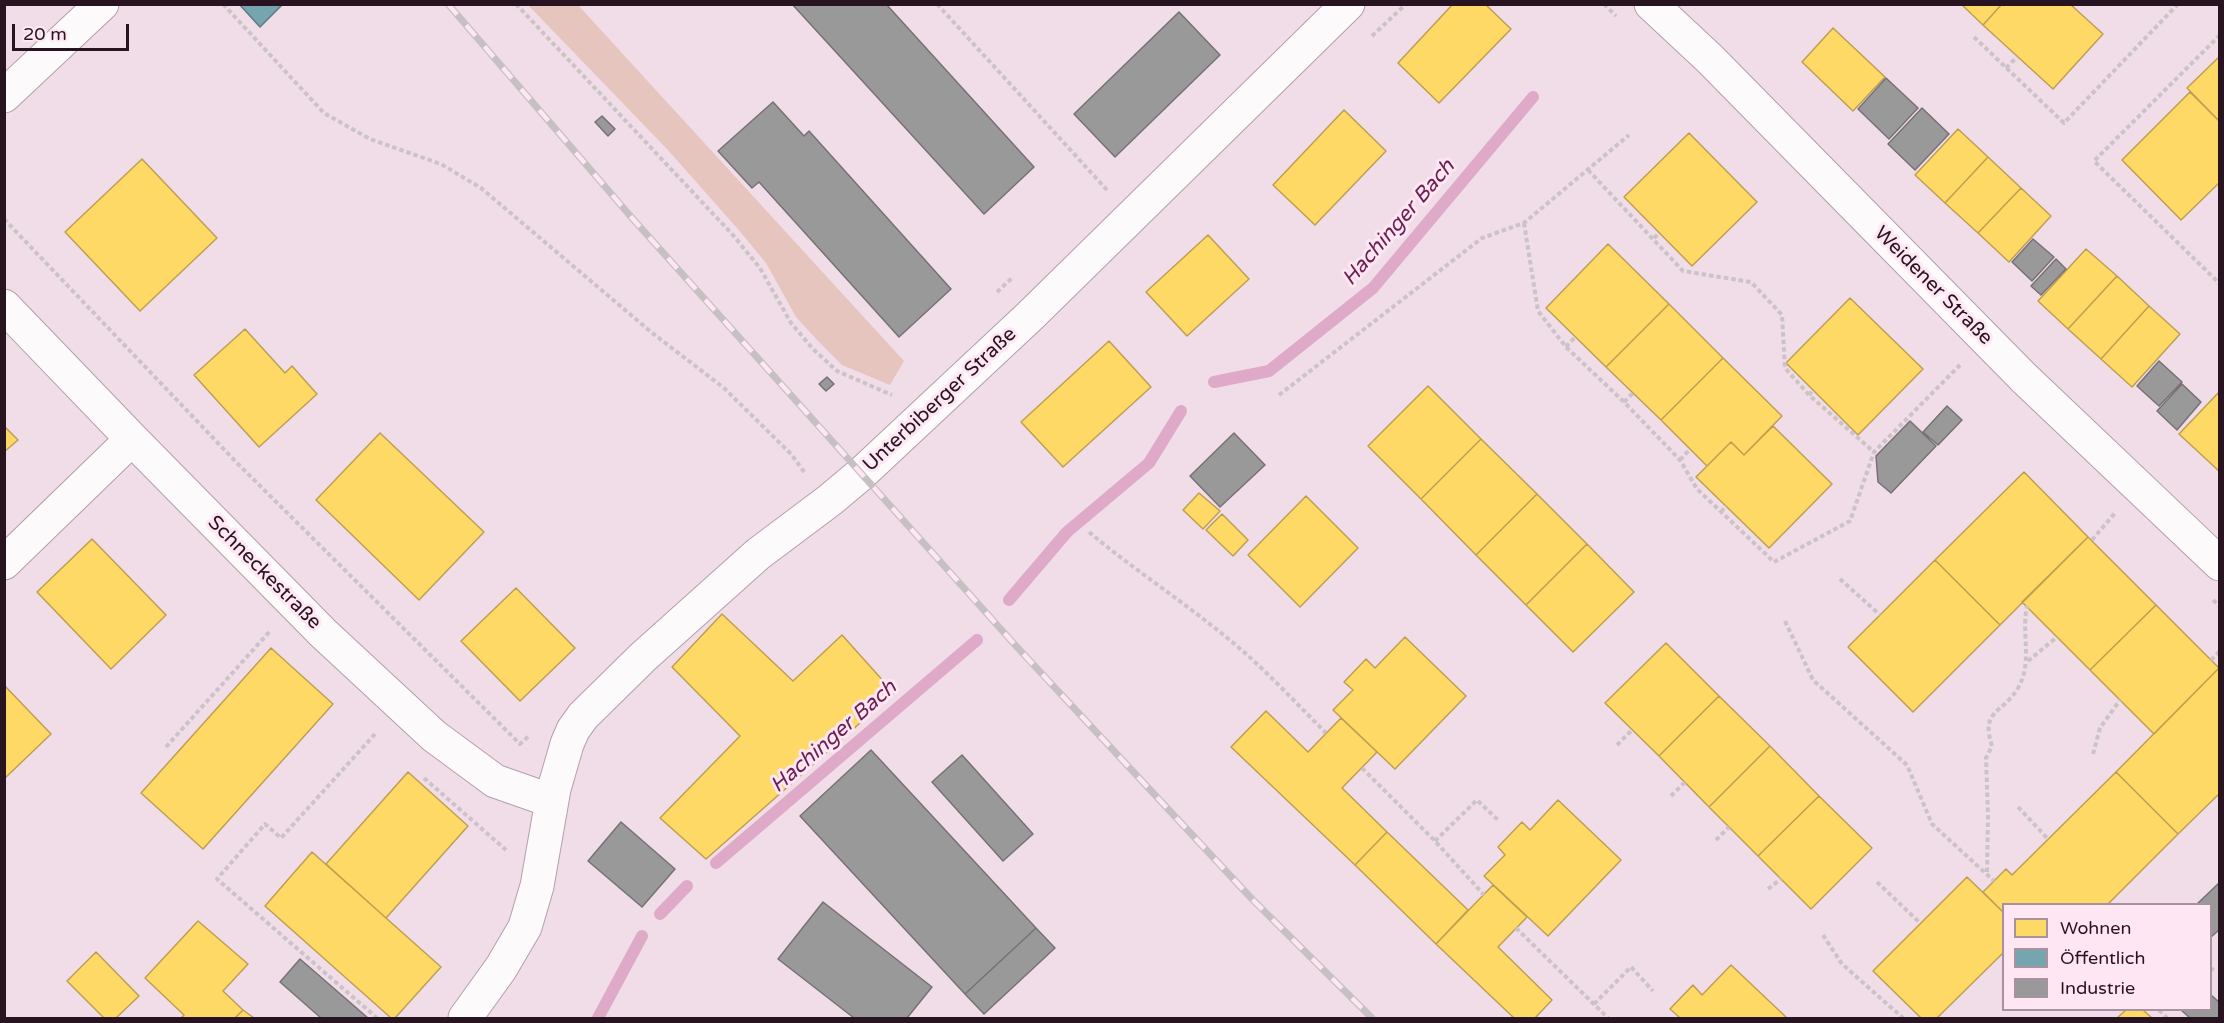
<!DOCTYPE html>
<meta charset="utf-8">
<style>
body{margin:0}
#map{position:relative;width:2224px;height:1023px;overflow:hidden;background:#f0dde7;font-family:"Varela Round",sans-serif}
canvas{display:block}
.frame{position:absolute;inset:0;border:6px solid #281420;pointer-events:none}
.legend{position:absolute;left:2002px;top:903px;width:210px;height:108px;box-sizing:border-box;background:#fee6f3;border:2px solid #a8929f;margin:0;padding:8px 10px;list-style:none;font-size:18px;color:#281420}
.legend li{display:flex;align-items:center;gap:12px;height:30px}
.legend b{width:30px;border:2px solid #a8929f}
.scale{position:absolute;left:12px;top:24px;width:117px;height:27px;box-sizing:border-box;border:3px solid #281420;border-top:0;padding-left:8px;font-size:18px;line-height:21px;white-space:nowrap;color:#281420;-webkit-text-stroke:4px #fee6f3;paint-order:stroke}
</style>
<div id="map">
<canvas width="2224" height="1023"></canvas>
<div class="frame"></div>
<ul class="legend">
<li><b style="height:16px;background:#ffd966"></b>Wohnen</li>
<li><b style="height:16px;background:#76a5af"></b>Öffentlich</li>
<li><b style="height:16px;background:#999"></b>Industrie</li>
</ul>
<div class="scale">20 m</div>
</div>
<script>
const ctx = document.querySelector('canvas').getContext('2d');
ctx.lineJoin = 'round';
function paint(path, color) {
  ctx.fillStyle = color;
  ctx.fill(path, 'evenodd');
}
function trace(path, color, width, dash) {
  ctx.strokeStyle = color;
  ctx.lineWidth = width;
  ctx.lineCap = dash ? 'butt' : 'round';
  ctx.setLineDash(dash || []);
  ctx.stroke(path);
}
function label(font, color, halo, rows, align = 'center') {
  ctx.font = font + ' "Varela Round",sans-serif';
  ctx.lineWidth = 6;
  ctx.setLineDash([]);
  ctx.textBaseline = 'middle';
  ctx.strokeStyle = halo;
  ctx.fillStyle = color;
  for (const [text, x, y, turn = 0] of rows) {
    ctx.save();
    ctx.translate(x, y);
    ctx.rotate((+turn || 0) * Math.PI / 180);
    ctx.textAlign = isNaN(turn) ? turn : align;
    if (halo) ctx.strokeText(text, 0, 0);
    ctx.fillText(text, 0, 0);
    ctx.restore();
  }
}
paint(new Path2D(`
 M528,5h50l326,356 -14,24 -48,-20 -23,-23 -23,-25 -30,-54 -29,-35 -70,-79z`), '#e7c5bf');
const homes = new Path2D(`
 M1453,4h32l26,25 -72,74 -41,-40z
 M1961,4h41l-19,21z
 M2002,4h68l33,30 -50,55 -70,-64z
 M1833,28l52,49 -32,34 -51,-49z
 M2220,56v66l-33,-34z
 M2190,92l30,30v60l-39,38 -59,-60z
 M1344,110l42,41 -71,74 -42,-40z
 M1958,129l30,28 -43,46 -30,-28z
 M1689,133l68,69 -65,64 -68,-69z
 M1988,157l33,31 -43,45 -33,-30z
 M142,159l75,79 -77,73 -75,-79z
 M2021,188l30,28 -42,46 -31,-29z
 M1208,235l41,44 -62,57 -41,-44z
 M1608,244l61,60 -63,63 -60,-59z
 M2086,249l31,27 -49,53 -30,-28z
 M2117,276l32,30 -48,53 -33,-30z
 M1850,298l73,71 -65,66 -72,-72z
 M1669,304l54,54 -62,62 -55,-53z
 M2149,306l31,28 -48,53 -31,-28z
 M245,329l40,44 7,-7 25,28 -58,53 -65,-72z
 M1109,341l42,46 -88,80 -42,-45z
 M1723,358l59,58 -38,39 -13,-13 -24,24 -46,-46z
 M1428,386l53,53 -60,60 -53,-53z
 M2220,391v81l-41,-38z
 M4,426l14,14 -14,12z
 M1773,426l59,58 -63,64 -73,-71 35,-35 13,13z
 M380,433l104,99 -65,68 -103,-100z
 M1481,439l56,55 -61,61 -55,-56z
 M2024,472l64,65 -88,88 -65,-65z
 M1199,493l21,18 -17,18 -20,-19z
 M1537,494l50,50 -61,61 -50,-50z
 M1306,496l52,52 -58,59 -52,-52z
 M1222,514l26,26 -15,16 -27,-26z
 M2088,537l68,68 -66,65 -68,-68z
 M92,539l74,76 -55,54 -74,-77z
 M1587,544l47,48 -61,60 -47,-47z
 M1935,560l65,65 -87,87 -65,-65z
 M516,588l59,60 -55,53 -59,-60z
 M2156,605l63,63 -65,66 -64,-64z
 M722,614l71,67 49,-46 52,58 -188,166 -46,-41 80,-82 -68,-69z
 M1405,637l61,59 -71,73 -62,-59 20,-20 -9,-8 22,-23 9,9z
 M1666,643l53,53 -60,60 -54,-53z
 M271,648l62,56 -130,145 -62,-56z
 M2219,668l1,125 -42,41 -62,-62z
 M4,685l47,49 -47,45z
 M1719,696l51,50 -61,61 -50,-51z
 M1266,711l42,41 33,-34 36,34 -35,36 45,44 -32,33 -124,-118z
 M1770,746l49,50 -61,60 -49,-49z
 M408,772l60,54 -82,92 -60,-54z
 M2116,772l62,62 -70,70h-104v9l-21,-21 23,-23 6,6z
 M1819,796l53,52 -61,61 -53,-53z
 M1558,800l63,60 -73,76 -64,-60 21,-21 -7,-8 24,-25 8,8z
 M1387,832l81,78 -32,34 -81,-79z
 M312,852l129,115 -46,51h-4l-126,-112z
 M1967,877l37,36v39l-67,66h-16l-48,-47z
 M1493,885l34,32 -29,30 54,53 -17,18h-21l-78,-74z
 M198,921l50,43 -25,27 20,19 -8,8h-54l3,-3 -39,-37z
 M96,952l43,44 -23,22h-12l-37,-37z
 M1731,965l56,53h-109l1,-1 -9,-8 23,-24 9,10z
 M243,1010l11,8h-19z
 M2126,1010h17l9,8h-35z`);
paint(homes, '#ffd966');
trace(homes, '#be9e51', 1.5);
const public = new Path2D(`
 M239,4h44l-23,23z`);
paint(public, '#76a5af');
trace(public, '#5f7a84', 1.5);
const industry = new Path2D(`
 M792,4h94l148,163 -50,47z
 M1179,12l41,43 -105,102 -41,-43z
 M1886,78l32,30 -29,31 -31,-30z
 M773,102l31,34 5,-5 142,158 -52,48 -140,-155 -7,6 -34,-37z
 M1922,108l27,26 -34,36 -27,-26z
 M602,116l13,13 -7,7 -13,-14z
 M2033,239l21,18 -22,24 -20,-19z
 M2056,259l10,10 -25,26 -10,-9z
 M2159,361l23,21 -23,24 -22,-20z
 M827,377l7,7 -8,7 -7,-7z
 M2182,384l19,18 -24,28 -20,-19z
 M1947,406l15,14 -24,25 -15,-13z
 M1910,421l26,25 -45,47 -13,-11 -2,-26z
 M1234,433l31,32 -45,42 -30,-31z
 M871,750l165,178 -71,66 -165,-178z
 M962,755l71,79 -30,27 -71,-79z
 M621,822l54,47 -33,38 -54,-46z
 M2220,882v47l-10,9v-34h-13z
 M823,902l109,85 -25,31h-53l-76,-59z
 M1036,928l19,20 -71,66 -19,-20z
 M300,959l68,59h-47l-41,-36z
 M2210,994l10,9v15h-30l-9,-8h29z`);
paint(industry, '#999');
trace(industry, '#777175', 1.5);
trace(new Path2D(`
 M1214,382l55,-11 104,-83 160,-191
 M1009,600l58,-68 82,-69 32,-52
 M716,863l261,-223
 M660,914l27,-28
 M598,1018l44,-82`), '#deaac8', 12);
const street = new Path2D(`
 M1651,4l59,55 314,319 196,186
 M4,96l98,-92
 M4,306l128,133 191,194 111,103 61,45 57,20
 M4,563l128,-124
 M465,1018l36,-50 24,-41 12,-41 17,-97 13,-45 6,-14 10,-14 60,-59 115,-103 72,-54 31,-26 169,-158 318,-312`);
trace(street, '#b2a0aa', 35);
trace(new Path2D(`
 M223,4l101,109 46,26 71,25 40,24 170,144 73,56 67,66 14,19
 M516,4l216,230 28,34 31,55 22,26 24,22 55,24
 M937,4l170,186
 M1604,4l12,12
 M2220,35l-126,126 126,123
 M1372,36l34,-32
 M1974,37l90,86 114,-119
 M2006,68l11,-11
 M1588,170l95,101 68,11 31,33 3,53 24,27 65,57
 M4,219l234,245 282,280 10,-9
 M1524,223l14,88 28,36 58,55 56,58 17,29 77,73 76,-41 24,-69 86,-87
 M1654,238l5,-5
 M997,292l16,-15
 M1566,347l9,-10
 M1279,395l203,-157 42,-15 105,-88
 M1809,395l4,-5
 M1624,402l9,-9
 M1680,460l10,-11
 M1721,512l5,-6
 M1089,532c50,42 106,77 156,121 28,25 54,53 81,80
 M2092,540l23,-27
 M1840,579l40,36
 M2213,600l7,6
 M1785,621l28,59 94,85 25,59 62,57
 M2211,660l9,-9
 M2028,661l29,-24
 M375,734l-94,104 -16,-14 -48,55 160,139
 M1617,745l15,-15
 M166,747l104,-116
 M2093,754l7,-26 20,-28
 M1362,768l73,73 49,54
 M424,778l82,72
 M1671,796l14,-14
 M2018,807l30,32
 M1716,840l13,-13
 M1435,841l42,-41 22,21
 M1987,872l1,-56 -2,-58 6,-12c-12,-37 11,-32 26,-58 15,-26 3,-53 9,-82
 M1877,882l43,41
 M1768,889l13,-10
 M1516,928l92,90
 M1823,935l19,29 61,54
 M2210,968l4,2
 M1594,1004l37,-37 22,24
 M2159,1010l8,8`), '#cbc3c7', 4, [4.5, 3]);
trace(street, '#fdfafb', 33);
const rail = new Path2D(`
 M448,4l184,214 384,428 236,253 120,119`);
trace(rail, '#c6c0c3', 7);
trace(rail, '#fee6f3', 4.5, [14]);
label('20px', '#281420', '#fee6f3', [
 ["Weidener Straße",1933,286,45],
 ["Unterbiberger Straße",940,400,-43],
 ["Schneckestraße",264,573,45]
]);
label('italic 21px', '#6c2052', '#fee6f3', [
 ["Hachinger Bach",1399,223,-49],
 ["Hachinger Bach",834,737,-41]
]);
</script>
